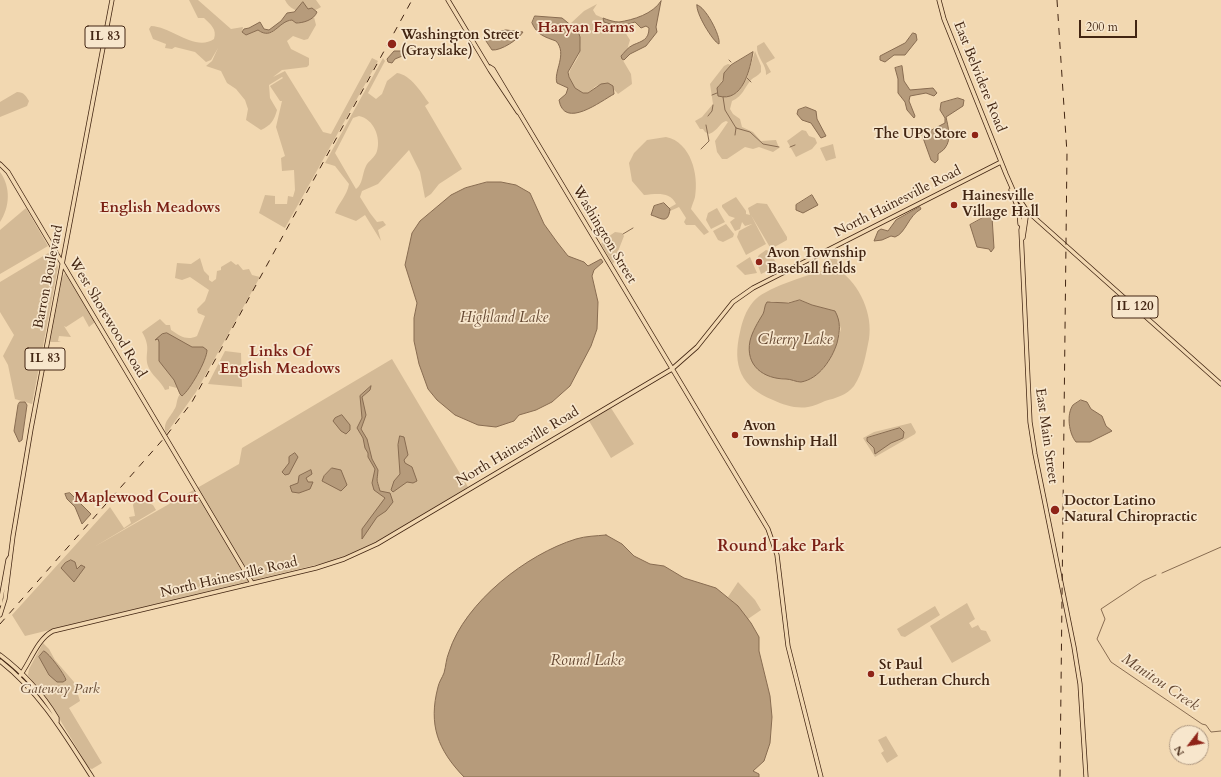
<!DOCTYPE html>
<style>
body{margin:0}
#map{position:relative;width:1221px;height:777px;overflow:hidden;background:#f2d8b1;font-family:Cardo,serif}
canvas{display:block}
.north{position:absolute;left:1169px;top:725px;width:40px;height:40px;box-sizing:border-box;background:#f7e6cc;border:1px solid #af9982;border-radius:50%;rotate:239deg;font-size:11px;font-weight:700;line-height:16px;text-align:center;color:#422512}
.north::after{content:'';display:block;margin:auto;width:14px;height:18px;background:#8f2418;clip-path:polygon(50% 0,100% 100%,50% 72%,0 100%)}
.scale{position:absolute;left:1079px;top:20px;width:58px;height:18px;box-sizing:border-box;border:2px solid #422512;border-top:0;padding-left:5px;font-size:12px;line-height:14px;white-space:nowrap;color:#422512;-webkit-text-stroke:3px #f7e6cc;paint-order:stroke}
</style>
<div id="map">
<canvas width="1221" height="777"></canvas>
<div class="north">N</div>
<div class="scale">200 m</div>
</div>
<script>
const ctx = document.querySelector('canvas').getContext('2d');
ctx.lineJoin = 'round';
function paint(path, color) {
  ctx.fillStyle = color;
  ctx.fill(path, 'evenodd');
}
function trace(path, color, width, dash) {
  ctx.strokeStyle = color;
  ctx.lineWidth = width;
  ctx.lineCap = dash ? 'butt' : 'round';
  ctx.setLineDash(dash || []);
  ctx.stroke(path);
}
function label(font, color, halo, rows, align = 'center') {
  ctx.font = font + ' Cardo,serif';
  ctx.lineWidth = 3.5;
  ctx.setLineDash([]);
  ctx.textBaseline = 'middle';
  ctx.strokeStyle = halo;
  ctx.fillStyle = color;
  for (const [text, x, y, turn = 0] of rows) {
    ctx.save();
    ctx.translate(x, y);
    ctx.rotate((+turn || 0) * Math.PI / 180);
    ctx.textAlign = isNaN(turn) ? turn : align;
    if (halo) ctx.strokeText(text, 0, 0);
    ctx.fillText(text, 0, 0);
    ctx.restore();
  }
}
paint(new Path2D(`
 M189,0h9l33,29 12,-2 -1,5 4,3 12,-5 3,2 10,1 14,-12 7,-1 4,3 11,-2 7,-4 2,8 -8,14 -4,1 -11,-4 -6,5 4,8 18,9v7l-2,2 -25,3 -9,7 12,-6 38,61 8,2 41,-76 6,3 -93,167 -26,-15 6,-18 10,1v8h12l1,-8 5,1 2,-7 -1,-20 -12,1 -1,-13 4,-2 -9,-29 6,-26h-2l-10,-15 13,-8 -1,-1 -13,8 1,13 7,12c-3,11 -6,15 -16,20l-15,-10 2,-11 -3,-9 -9,-11 -9,-6 -6,-12 -15,-5 6,-5 6,-13 -7,12 -5,2 -11,-10 -20,-5 -3,2 -7,-1 1,-4 -13,-5 -4,-10 2,-3c22,1 44,26 63,13 3,-10 -3,-14 -10,-21h-6z
 M285,0h31l5,7c-12,8 -29,7 -36,-7z
 M597,4l-4,6 3,5 7,3v2l8,6 12,3 7,11 -3,10 -6,7 10,17 1,10 -14,10 -10,-11 -12,3 -8,7c-6,1 -10,-2 -14,-6 -13,-18 4,-21 6,-37 1,-6 -1,-13 -2,-19l-8,-7 14,-13z
 M764,42l11,16 -9,5 5,9 -5,3c1,-10 -10,-18 -9,-29z
 M755,51l6,15v6c-3,4 -7,5 -10,8 -7,8 -8,16 -19,21l-2,8 3,5 7,5 2,8 11,5 8,9 15,-1 3,8 -6,4 -14,-5 -6,2 -8,-2 -18,12h-5l-5,-7 -2,-11 13,-19 -2,-1c-7,2 -7,9 -17,13l-4,-2 -2,-3h-3l-5,-8 7,-4 11,-13 -3,-20 14,-18 4,-2 3,1c-7,6 -6,15 -13,21l8,10 10,-3 11,-15z
 M383,58l2,3 -17,32 8,6 6,-5 5,-13 10,-8c14,2 24,19 32,30l-4,3 37,63 -23,15 -8,10 -6,4 -5,-26 -11,-22 -31,34 -16,7 -2,6 10,16 7,9 6,-1 3,4 -8,5 3,11 -16,-26 -9,6 -21,-8c4,-11 12,-17 14,-29l-14,-18 -10,-3zM359,116c15,3 22,22 18,35 -2,7 -9,10 -11,15 -4,8 -3,18 -10,23l-21,-36 18,-35z
 M17,92c7,0 9,4 12,9l-2,5 -27,11v-15z
 M802,130l4,1 3,5 6,2 2,5 -5,6 -16,8 -9,-16z
 M666,137c25,5 33,38 29,60 -1,4 -3,8 -4,12l18,23 -5,3 -9,-10h-9l-2,-3 2,-4 -7,-11 -9,4 -1,-3 7,-4c-6,-13 -20,-10 -32,-9l-12,-14 -3,-18 5,-10 13,-13z
 M833,144l3,14 -10,3 -6,-13z
 M0,172c11,15 10,35 0,50z
 M736,197l10,14v3l4,1 -2,-7 9,-5 10,1 20,33v3l-16,9 -20,-34 15,29 -20,11 -9,-18 2,-6 13,-7 -7,2 -3,-4 -2,7 -5,2 -5,-9 5,-4 -6,-2 -7,-9v-2z
 M26,208l22,38 -48,28v-44z
 M717,208l8,14 -14,7 -5,-9 2,-7z
 M726,224l8,10 -1,3 -10,5 -5,-2 -5,-9z
 M615,232l7,1 2,3 -11,28 -12,-20 4,-5z
 M766,250l3,1 9,15 -17,8 -5,-14 3,-5z
 M50,252l8,15 -26,137 -17,-5 -7,-34 -5,-9 11,-21 -14,-23v-30z
 M834,256l4,5 1,9c21,15 34,44 30,69 -3,15 -6,34 -15,47 -7,9 -18,12 -29,15 -5,2 -11,5 -17,6 -12,2 -24,-2 -35,-7 -32,-13 -41,-34 -33,-68 2,-10 6,-22 13,-30 11,-14 54,-26 71,-32l5,-10zM801,300l11,5 23,6 6,18 -6,20 -12,20 -23,13 -11,-3h-10l-26,-47 11,-19 1,-7 6,-5 11,2z
 M750,257l7,16 -12,2 -9,-9z
 M200,258l4,13 5,5v4l3,2 4,-3 1,-8 4,-1v-3l10,-6 5,4 2,-1 5,6 6,-1 3,6 8,2 -64,115 -30,42c-4,-13 5,-16 10,-28 1,-4 1,-8 4,-12l-3,-6 -8,-2v3l-4,1c-4,-9 -14,-15 -17,-24 -4,-13 4,-17 -6,-34l18,-13 6,6h4l1,5c9,6 16,11 26,6l8,-20 -7,-3 -1,-4 8,-8 4,-11 -19,-13 -8,3 -7,-2 2,-15 14,1z
 M65,273l30,49 -6,5 -6,-11 -17,11 -2,-1 7,11 -12,-1 -1,5 3,1h-11l12,-64z
 M225,351l16,2 1,34 -34,-3z
 M392,359l76,128 -89,54 -39,18 -315,77 -13,-21 98,-108 14,21 7,-5 -2,-6 6,-1 -2,-11 2,-4 7,-4v3l11,5 3,5 -62,37 145,-83 3,-16z
 M611,408l23,36 -23,14 -22,-37z
 M911,423l5,9 -1,2 -40,23 -12,-19 11,-6z
 M738,582l17,18 6,10 -13,9 -20,-22z
 M967,603l8,16 -6,4 3,5 6,-3 3,5 5,1 5,10 -39,22 -22,-37z
 M935,606l5,9 -35,22 -4,-1 -4,-7z
 M43,643l6,6 6,11 19,22 6,19 -11,7 33,55 -10,6 -3,-1 -38,-63 -23,-30 1,-6z
 M886,736l12,20 -11,7 -6,-10 3,-2 -6,-11z`), '#d4ba96');
const water = new Path2D(`
 M661,1l-5,26 1,5 -11,14 -16,8 -6,6 -2,-1 -1,-3c3,-3 7,-9 12,-11 9,-4 16,-5 16,-17l-3,-2 -5,2 -6,-6 -16,5 -15,-5 -1,-4c5,2 11,4 16,4 14,-2 34,-8 42,-21z
 M303,2l5,7 4,-1 5,4c-3,8 -14,11 -21,11l-4,-3c-14,1 -19,21 -34,10l-12,5 -4,-3 2,-3 5,-1 11,-6 4,7 5,1 12,-9 6,-8 7,-1z
 M697,5c8,1 24,31 22,39 -6,-2 -24,-32 -22,-39z
 M535,16l27,2 16,13 2,6v14l-12,21 1,5 6,11 8,5h5l13,-9 7,-1 5,3 1,8c-13,7 -50,36 -55,6l7,-6 2,-6 -11,-5c-4,-11 11,-29 -1,-42 -11,-4 -19,-6 -24,-18z
 M506,30l17,2c-4,7 -22,19 -31,18l-8,-12 1,-2z
 M913,33l3,1 1,6 -12,15h-11l-9,7 -5,-2v-4l25,-13z
 M409,48l4,1 -1,3 -17,7 -3,4 -4,-1 -1,-3 7,-8h8z
 M753,52c-3,17 -10,51 -35,44l-1,-8 6,-7 1,-8 7,-8z
 M902,66l2,15 6,9 23,-2 4,5 -3,3 -8,-3 -16,3 -1,5 6,15 -1,2 -7,-8 -2,-8 -7,-9v-14l-3,-11z
 M958,98l6,2 -1,6 -17,11c2,10 6,22 -1,31 -2,3 -5,4 -7,6v6l-3,3 -4,-3 -9,-25 23,-12v-5l-5,-8 1,-7z
 M806,107l10,4 1,8 9,17 -5,2 -10,-15 -9,-3 -5,-6 1,-4z
 M487,182h14l15,3 14,8 14,31 13,18 11,14 16,6 4,4 13,-7 2,3 -9,8 -2,6 6,26 -1,27 -6,17 -21,40 -18,16 -16,8 -17,5 -5,6 -18,6 -18,-2 -23,-10 -18,-15 -9,-11 -9,-25 -5,-23v-23l3,-15 -12,-38 7,-32 8,-12 31,-26 14,-7z
 M812,195l6,10 -15,8 -7,-3v-5z
 M664,203l6,6c-2,16 -9,9 -19,6l3,-9z
 M920,207l1,2c-13,7 -15,24 -26,28l-4,-1 -9,4 -8,1 4,-10 3,-2 7,2 8,-11z
 M990,214l2,3 2,31 -3,4 -2,-3 -12,-2 -7,-22z
 M800,300l12,5 23,6c6,11 5,20 2,32 -5,16 -18,36 -36,39 -5,0 -10,-3 -15,-3 -22,0 -41,-13 -36,-38 2,-9 8,-19 13,-27 2,-4 1,-8 4,-12l21,1z
 M167,333l25,14h11l4,3c0,10 -17,40 -25,46l-2,-2 -6,-14 -15,-19v-19l-1,-3 -3,1 7,-6z
 M371,386l-1,4 -8,7 4,18 -5,14 6,10 5,20 6,11c-1,13 -2,7 2,21l10,2 3,9 -7,9 -9,6 -15,22v-10l23,-31 -11,-8 -2,-7 3,-14 -7,-12v-4l-3,-5 -2,-10 -6,-10 5,-10 -2,-22z
 M1081,400l6,2 4,7 11,7 4,10 6,5 -22,11h-14c-7,-8 -10,-28 -3,-37z
 M20,402h5l2,3 -5,35 -3,2 -5,-11 4,-26z
 M342,415l8,10v5l-4,4 -5,-3 -8,-10 2,-3z
 M900,428l4,4 -1,6 -12,5 -16,11 -1,-6 -7,-7v-3z
 M400,436l4,1 4,18 -4,5 1,3 7,4 5,14 -4,2 -6,-1 -14,10 -2,-2 3,-9 6,-7 -2,-29z
 M295,453l3,4 -9,17 -4,1 -3,-3 7,-9v-6z
 M332,468l9,2 6,15 -6,6 -19,-10 2,-5z
 M311,470l1,4 -6,4 2,4h5l-3,7 -11,4 -7,-1 -2,-6 8,-3 1,-7z
 M70,493l21,21 -9,10 -7,-17 -8,-8 -2,-5z
 M606,535l16,9 12,12 16,8 14,2 20,12 32,10 22,18 13,17 8,14v14l11,45 2,21 -2,26 -6,18 -11,10 6,3v3h-295c-26,-27 -36,-52 -26,-90 1,-5 4,-9 6,-14 2,-7 2,-14 5,-21 16,-50 78,-98 127,-113 10,-3 20,-3 30,-4z
 M71,560l4,2 2,7 4,-4 4,2 -11,15 -13,-14 4,-5z
 M44,651c5,2 21,24 22,29l-3,2h-6l-8,-7 -10,-18z`);
paint(water, '#b69b7b');
trace(water, '#886c51', 1);
trace(new Path2D(`
 M729,60l2,2
 M747,78l4,4
 M712,95l5,-2
 M723,97l2,13 11,18 14,4 13,12 16,3
 M708,116l4,-5 1,-6
 M735,135l1,-7
 M790,147l5,-2
 M701,149l8,-8 -3,-16
 M623,234l10,-6
 M1162,573l59,-26
 M1156,575l-13,6 -42,28 4,10 -8,20 14,23 91,62 4,1 5,7 10,-1`), '#886c51', 1);
const major = new Path2D(`
 M448,0l42,70 28,42
 M939,0l5,19 62,155 7,16 14,21 194,173
 M490,67l3,2 275,460 9,26 11,91 33,131
 M0,164l8,8 244,411
 M1011,190l8,21 1,13
 M1027,211l-3,5 -3,14 9,192 5,32 39,193 6,37 6,93
 M1023,238l4,-27
 M0,604l8,-44 2,-3
 M0,615l5,-16 8,-63 18,-107 81,-429
 M0,655c24,18 42,38 57,63v4
 M0,661c40,31 65,74 92,116
 M19,677c11,-14 18,-38 34,-46l263,-63 28,-9 33,-15 295,-175 25,-22 36,-45 20,-14 248,-126`);
trace(major, '#422512', 5);
trace(major, '#f2d8b1', 3.5);
trace(new Path2D(`
 M1057,0l10,153 -7,624
 M0,624l166,-188 26,-34 220,-402`), '#422512', 1, [7, 7]);
for (const [x, y, r, color] of [
 [392,44,5,"#8f2418"],
 [975,135,4,"#8f2418"],
 [954,205,4,"#8f2418"],
 [759,262,4,"#8f2418"],
 [735,435,4,"#8f2418"],
 [1055,510,5,"#8f2418"],
 [871,674,4,"#8f2418"]
]) {
  const dot = new Path2D();
  dot.arc(x, y, r, 0, 2 * Math.PI);
  ctx.fillStyle = color;
  ctx.fill(dot);
  trace(dot, '#f7e6cc', 1.5);
}
for (const [x, y, w] of [
 [105,37,40],
 [1135,307,46],
 [45,359,40]
]) {
  const box = new Path2D();
  box.roundRect(x - w / 2, y - 11, w, 22, 3);
  ctx.fillStyle = '#f7e6cc';
  ctx.fill(box);
  trace(box, '#422512', 1);
}
label('bold 13px', '#422512', null, [
 ["IL 83",105,37],
 ["IL 120",1135,307],
 ["IL 83",45,359]
]);
label('bold 14px', '#422512', '#f7e6cc', [
 ["Washington Street",401,36],
 ["(Grayslake)",401,52],
 ["The UPS Store",967,135,"right"],
 ["Hainesville",962,197],
 ["Village Hall",962,213],
 ["Avon Township",767,254],
 ["Baseball fields",767,270],
 ["Avon",743,427],
 ["Township Hall",743,443],
 ["Doctor Latino",1064,502],
 ["Natural Chiropractic",1064,518],
 ["St Paul",879,666],
 ["Lutheran Church",879,682]
], 'left');
label('14px', '#422512', '#f7e6cc', [
 ["East Belvidere Road",979,77,68],
 ["North Hainesville Road",898,202,-27],
 ["Washington Street",604,235,59],
 ["Barron Boulevard",49,277,-79],
 ["West Shorewood Road",107,318,59],
 ["East Main Street",1046,436,82],
 ["North Hainesville Road",518,447,-31],
 ["North Hainesville Road",229,578,-13]
]);
label('italic 14px', '#664a33', '#f7e6cc', [
 ["Gateway Park",60,690]
]);
label('bold 15px', '#7a1f14', '#f7e6cc', [
 ["Haryan Farms",586,29],
 ["English Meadows",160,209],
 ["Links Of",280,353],
 ["English Meadows",280,370],
 ["Maplewood Court",136,499]
]);
label('italic 15px', '#654832', '#f7e6cc', [
 ["Highland Lake",504,319],
 ["Cherry Lake",795,341],
 ["Round Lake",587,662],
 ["Manitou Creek",1160,683,34]
]);
label('bold 16px', '#7a1f14', '#f7e6cc', [
 ["Round Lake Park",781,547]
]);
</script>
